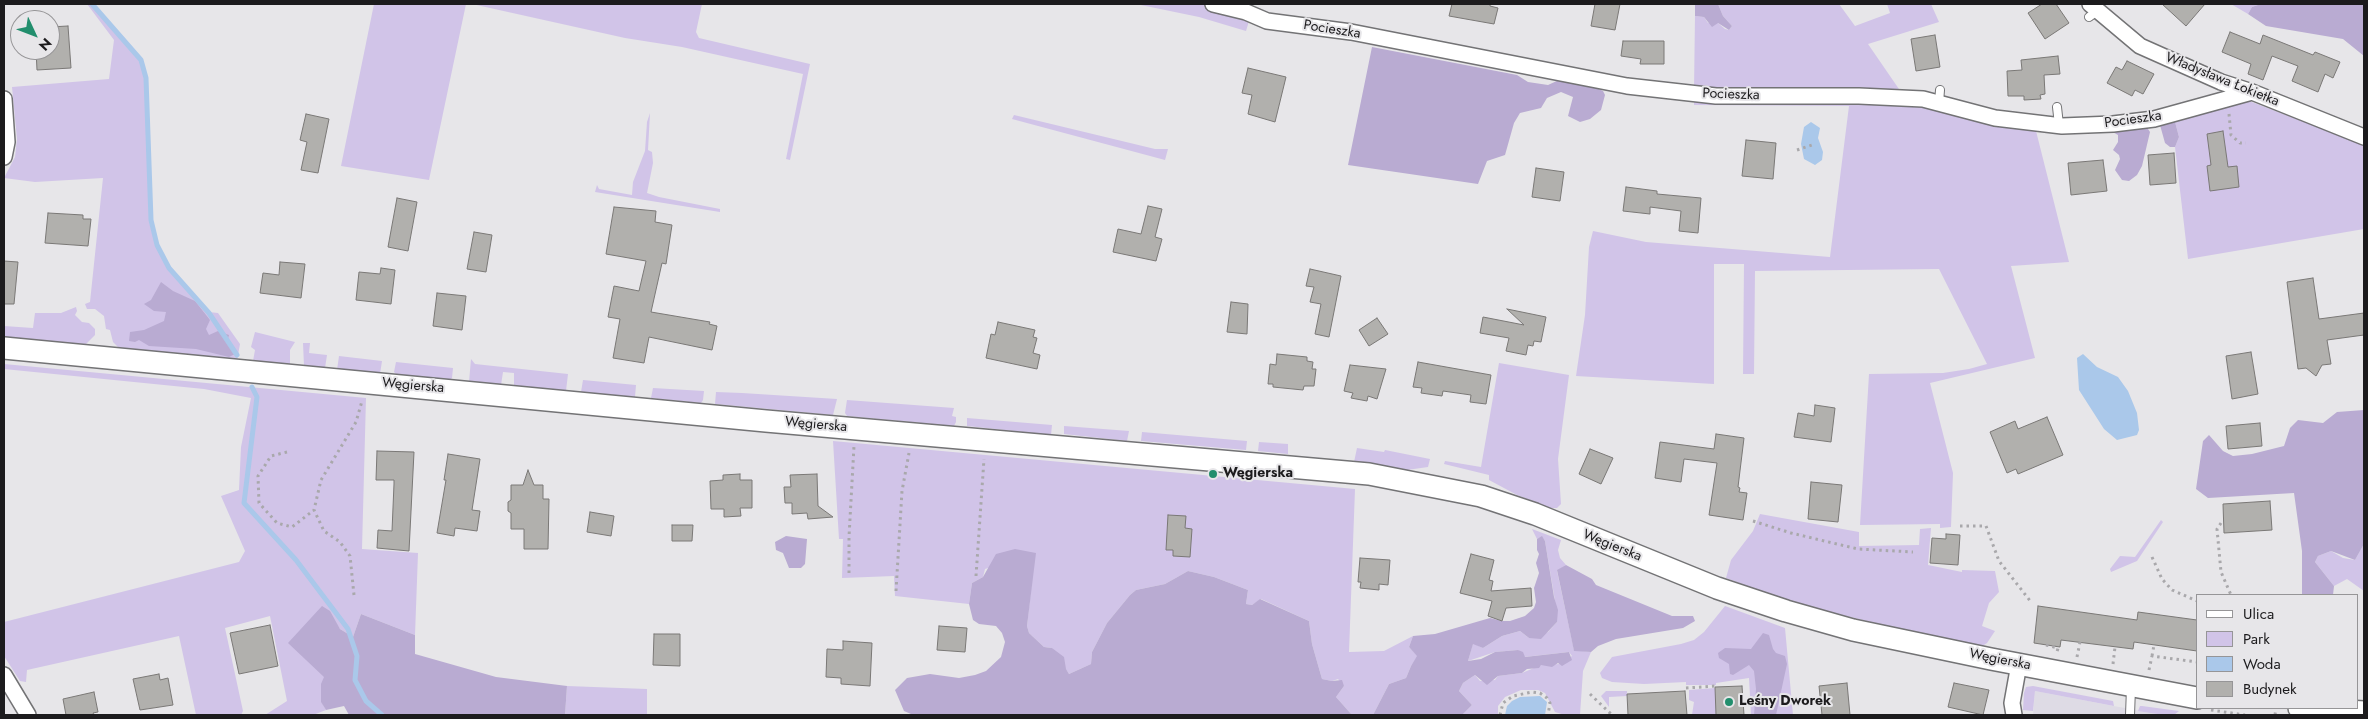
<!DOCTYPE html>
<meta charset="utf-8">
<style>
body{margin:0}
#map{position:relative;width:2368px;height:719px;overflow:hidden;background:#e7e6e9;font-family:Jost,sans-serif}
canvas{display:block}
.frame{position:absolute;inset:0;border:5px solid #1c1b1d;pointer-events:none}
.legend{position:absolute;left:2196px;top:594px;width:162px;height:115px;box-sizing:border-box;background:#e7e6e9;border:1px solid #969597;margin:0;padding:6px 9px;list-style:none;font-size:15px;color:#1c1b1d}
.legend li{display:flex;align-items:center;gap:10px;height:25px}
.legend b{width:25px;border:1px solid #969597}
.north{position:absolute;left:10px;top:10px;width:50px;height:50px;box-sizing:border-box;background:#e7e6e9;border:1px solid #969597;border-radius:50%;rotate:133deg;font-size:14px;font-weight:700;line-height:20px;text-align:center;color:#1c1b1d}
.north::after{content:'';display:block;margin:auto;width:18px;height:22px;background:#228e6d;clip-path:polygon(50% 0,100% 100%,50% 72%,0 100%)}
</style>
<div id="map">
<canvas width="2368" height="719"></canvas>
<div class="frame"></div>
<ul class="legend">
<li><b style="height:6px;background:#fff"></b>Ulica</li>
<li><b style="height:14px;background:#d1c4e8"></b>Park</li>
<li><b style="height:14px;background:#aac8ea"></b>Woda</li>
<li><b style="height:14px;background:#b1b0ad"></b>Budynek</li>
</ul>
<div class="north">N</div>
</div>
<script>
const c = document.querySelector('canvas').getContext('2d');
c.lineJoin = 'round';
function fillPath(path, color) { c.fillStyle = color; c.fill(path, 'evenodd'); }
const shape = rows => new Path2D(rows.map(r => 'M' + r).join(''));
function trace(path, color, width, dash) { c.strokeStyle = color; c.lineWidth = width; c.lineCap = dash ? 'butt' : 'round'; c.setLineDash(dash || []); c.stroke(path); }
function write(font, color, halo, rows, align = 'center') {
  c.font = font + ' Jost,sans-serif'; c.lineWidth = 4; c.setLineDash([]); c.textBaseline = 'middle'; c.strokeStyle = halo; c.fillStyle = color; for (const [text, x, y, turn = 0] of rows) {
    c.save(); c.translate(x, y); c.rotate((+turn || 0) * Math.PI / 180); c.textAlign = isNaN(turn) ? turn : align; if (halo) c.strokeText(text, 0, 0); c.fillText(text, 0, 0); c.restore();
  }
}
const built = shape([
 [2035,691,2119,707,2168,715,2033,715]
]);
const green = shape([
 [87,4,93,4,142,59,147,78,152,220,158,245,170,267,209,312,218,313,240,344,237,361,123,350,118,347,113,342,110,330,106,329,104,316,95,309,87,309,85,304,90,302,103,178,35,182,4,178,15,157,17,139,12,87,109,79,114,40],
 [374,4,466,4,429,180,341,166],
 [472,4,702,4,696,32,699,38,810,64,790,160,786,159,803,74,682,47,625,38],
 [1136,4,1200,4,1244,17,1249,21,1246,31,1199,17],
 [1718,4,1839,4,1855,26,1890,13,1887,4,1931,4,1939,22,1868,44,1901,92,1694,90,1695,16,1704,17,1708,23,1718,23,1725,29,1729,30,1732,26,1723,16],
 [2231,4,2261,4,2252,7,2248,14],
 [2244,99,2364,145,2364,229,2188,259,2175,147,2179,137,2174,118],
 [1694,101,1908,101,2035,127,2069,262,2011,266,2035,358,1930,383,1953,473,1951,527,1940,528,1940,524,1860,525,1869,374,1943,373,1969,369,1987,364,1939,269,1755,271,1754,374,1743,374,1744,264,1714,264,1714,384,1576,376,1585,315,1589,247,1593,231,1646,242,1830,257,1849,106,1694,105],
 [650,113,648,150,652,152,653,163,647,193,659,197,720,209,720,212,595,192,597,185,599,189,632,195,633,182,645,151,647,122],
 [1014,115,1155,149,1168,149,1165,160,1012,119],
 [76,307,77,311,75,315,82,322,89,323,95,329,95,335,86,344,4,339,4,326,33,328,35,313,61,313],
 [255,332,295,342,290,350,290,365,253,361,255,350,251,347],
 [303,343,310,343,309,353,327,355,325,368,304,366],
 [339,356,382,361,380,374,337,370],
 [471,359,475,364,568,374,566,391,514,386,514,373,503,372,501,385,469,382],
 [396,362,453,368,452,378,450,380,397,375,394,372],
 [1499,363,1569,375,1558,459,1561,504,1557,508,1550,508,1517,495,1489,480,1489,475,1444,464,1445,461,1481,467],
 [4,364,366,398,362,549,418,553,415,635,361,614,353,637,340,629,335,622,321,701,326,710,313,715,265,715,287,701,270,616,225,628,243,711,241,715,196,715,179,636,27,670,26,682,20,681,4,656,4,622,239,562,245,551,221,496,239,490,241,447,251,398,204,389,4,369],
 [583,380,636,385,635,397,581,392],
 [653,388,704,391,703,400,701,403,651,398],
 [716,392,742,393,837,399,833,415,715,404],
 [847,400,954,408,952,416,956,417,956,422,954,426,847,416,845,413],
 [967,418,1052,425,1051,435,967,426],
 [1064,426,1129,431,1127,441,1064,434],
 [1142,432,1247,441,1246,450,1141,441],
 [833,441,1355,489,1349,652,1384,651,1413,636,1409,647,1418,656,1411,666,1406,678,1389,684,1373,715,1352,715,1336,697,1344,686,1338,679,1332,681,1322,679,1312,644,1309,621,1261,599,1252,605,1246,604,1248,590,1214,577,1188,571,1165,584,1136,590,1130,595,1107,623,1092,652,1091,664,1069,674,1052,648,1044,647,1029,633,1027,626,1035,553,985,569,983,577,972,583,969,604,895,596,894,576,842,578,843,539,839,539],
 [1259,442,1288,444,1288,454,1258,451],
 [1357,448,1384,452,1385,450,1430,459,1428,467,1407,470,1354,462],
 [1760,514,1859,532,1859,546,1919,545,1920,529,1931,528,1928,565,1962,572,1962,570,1995,571,1999,592,1989,603,1982,626,1995,631,1987,643,1979,648,1792,603,1726,578,1731,560,1753,531],
 [2161,520,2163,522,2137,561,2111,572,2110,569,2120,556,2135,557],
 [1532,529,1561,540,1558,550,1560,558,1566,565,1557,571,1574,650,1591,652,1583,671,1580,715,1565,715,1555,712,1545,693,1538,690,1521,690,1505,697,1498,706,1498,715,1462,715,1472,705,1459,691,1463,683,1475,675,1480,681,1495,680,1498,676,1522,673,1541,665,1560,664,1572,656,1569,652,1524,657,1518,650,1495,652,1468,661,1473,643,1483,648,1502,636,1520,631,1529,638,1548,632,1557,622,1555,601,1545,541,1542,537,1537,539],
 [2364,544,2364,591,2347,579,2334,586,2315,562,2318,556,2331,551,2343,558,2355,560],
 [1725,606,1785,628,1793,715,1751,715,1749,678,1716,683,1716,685,1686,685,1686,682,1644,684,1612,682,1602,678,1600,673,1612,657,1681,644,1694,640,1704,632],
 [567,686,647,689,647,715,565,715],
 [2033,686,2113,701,2114,706,2035,691,2033,711,2023,710,2024,693,2026,687],
 [1715,688,1716,715,1692,715,1694,702,1689,700,1689,690],
 [1606,691,1627,691,1627,696,1609,697,1609,707,1601,696],
 [2140,706,2142,706,2179,711,2174,715,2164,715,2138,711]
]);
const forest = shape([
 [1695,4,1718,4,1723,16,1732,26,1729,30,1718,23,1712,27,1704,17,1695,16],
 [2261,4,2364,4,2364,56,2343,39,2266,26,2248,14,2252,7],
 [1372,47,1517,75,1528,82,1548,85,1559,80,1572,81,1590,85,1603,91,1605,95,1601,110,1590,119,1580,122,1568,116,1573,97,1561,92,1547,98,1541,108,1520,113,1514,123,1505,155,1487,161,1478,184,1348,165],
 [2174,118,2179,137,2175,147,2170,147,2165,143,2160,125],
 [2146,126,2150,132,2142,166,2137,175,2129,181,2122,180,2115,170,2120,159,2119,155,2113,150,2118,142,2118,135,2111,131],
 [161,282,173,291,195,301,210,320,206,329,209,335,218,331,229,335,227,342,235,354,229,357,196,349,149,346,139,340,135,342,129,341,130,332,144,330,164,321,166,312,154,311,144,304,151,300],
 [2364,410,2364,544,2355,560,2331,551,2318,556,2315,562,2334,586,2333,595,2302,595,2302,551,2294,493,2208,498,2196,489,2203,441,2209,435,2223,451,2233,456,2252,454,2284,446,2290,428,2298,420,2323,423,2337,412],
 [786,536,807,539,805,564,801,568,789,568,783,553,776,550,775,542],
 [1542,536,1545,541,1554,597,1558,610,1557,622,1541,639,1529,638,1520,631,1502,636,1483,648,1473,644,1468,661,1481,659,1495,652,1518,650,1523,652,1525,657,1569,652,1572,660,1562,666,1558,663,1552,667,1541,665,1539,668,1527,669,1522,673,1498,676,1487,685,1475,675,1463,683,1459,691,1472,705,1462,715,1373,715,1389,684,1406,678,1411,666,1417,656,1409,647,1413,636,1435,634,1490,618,1502,621,1510,621,1525,616,1534,608,1536,602,1534,588,1539,573,1536,563,1539,554,1537,550,1537,539],
 [1015,549,1036,553,1027,626,1029,633,1044,647,1052,648,1064,657,1066,669,1069,674,1091,664,1092,652,1107,623,1130,595,1136,590,1165,584,1188,571,1214,577,1248,590,1246,604,1252,605,1260,599,1309,621,1312,644,1322,679,1332,681,1342,680,1344,686,1336,697,1352,715,922,715,911,714,904,711,895,690,907,678,930,674,959,678,975,675,986,671,1001,657,1005,642,1002,633,996,626,979,624,973,620,969,604,972,583,983,577,996,554],
 [1566,565,1592,579,1596,585,1672,616,1693,616,1695,621,1683,628,1616,639,1598,646,1591,652,1574,651,1557,570],
 [322,606,330,611,340,629,353,637,361,614,415,635,415,654,496,677,567,686,565,715,349,715,344,706,326,710,321,702,321,684,324,677,288,643],
 [1763,633,1769,635,1773,649,1776,653,1785,656,1787,664,1776,715,1754,715,1756,689,1754,671,1749,665,1733,675,1730,674,1729,664,1719,658,1718,653,1725,648,1751,649]
]);
const water = shape([
 [1811,122,1820,128,1818,138,1823,152,1822,160,1815,165,1804,159,1801,144,1804,127],
 [2083,354,2097,367,2118,377,2128,391,2137,413,2139,430,2137,435,2117,440,2104,429,2079,390,2077,358],
 [1540,696,1547,702,1545,715,1505,715,1507,706,1512,701,1520,697]
]);
const stream = shape([
 [92,4,141,60,146,78,151,220,157,245,169,268,209,313,237,355],
 [252,387,257,397,244,503,296,560,348,629,357,656,355,680,366,701,382,715]
]);
const building = shape([
 [1452,4,1490,4,1490,6,1498,8,1494,24,1449,16,1452,4],
 [1595,4,1620,4,1615,30,1591,26,1595,4],
 [2042,4,2056,4,2069,23,2045,39,2028,13,2042,4],
 [2162,4,2205,4,2186,26,2162,4],
 [68,26,71,68,37,70,36,50,50,50,50,27,68,26],
 [2230,32,2260,44,2263,35,2313,55,2315,52,2340,62,2333,78,2325,74,2318,92,2292,81,2298,66,2272,56,2263,80,2248,74,2251,64,2222,52,2230,32],
 [1935,35,1940,67,1916,71,1911,39,1935,35],
 [1623,41,1664,41,1664,64,1640,64,1641,59,1621,56,1623,41],
 [2058,56,2060,74,2044,75,2045,94,2040,95,2041,99,2024,100,2024,96,2008,96,2007,71,2022,70,2021,60,2058,56],
 [2127,61,2154,74,2143,94,2135,90,2132,96,2107,83,2116,67,2122,70,2127,61],
 [1248,68,1286,77,1275,122,1248,114,1252,95,1242,93,1248,68],
 [306,114,329,119,318,173,301,170,307,142,300,140,306,114],
 [2223,131,2228,167,2237,166,2239,187,2210,191,2207,166,2211,165,2207,134,2223,131],
 [1746,140,1776,143,1773,179,1742,176,1746,140],
 [2174,153,2176,183,2150,185,2148,155,2174,153],
 [2103,160,2107,191,2071,195,2068,163,2103,160],
 [1536,168,1564,172,1560,201,1532,197,1536,168],
 [1626,187,1657,191,1657,194,1701,198,1698,233,1679,231,1681,211,1650,207,1650,214,1623,211,1626,187],
 [397,198,417,202,408,251,388,247,397,198],
 [1148,206,1162,209,1155,237,1162,239,1156,261,1113,252,1118,229,1141,234,1148,206],
 [614,207,656,211,655,222,672,225,666,264,662,263,651,312,710,322,709,324,717,326,712,350,649,337,644,363,613,358,620,319,608,317,614,286,639,291,646,261,606,254,614,207],
 [48,213,83,215,83,219,91,219,88,246,45,243,48,213],
 [474,232,492,235,486,272,467,269,474,232],
 [4,261,18,262,14,304,4,304,4,261],
 [280,262,305,264,301,298,260,293,263,273,279,275,280,262],
 [381,268,395,270,391,304,356,300,359,272,380,274,381,268],
 [1310,269,1341,276,1329,337,1315,334,1321,304,1310,302,1314,287,1306,286,1310,269],
 [2313,278,2319,319,2364,313,2364,335,2327,340,2331,364,2322,365,2316,376,2306,368,2298,369,2287,282,2313,278],
 [437,293,466,296,462,330,433,326,437,293],
 [1231,302,1248,304,1247,334,1227,332,1231,302],
 [1507,309,1546,317,1541,342,1534,341,1533,346,1528,345,1526,355,1506,351,1509,338,1480,333,1483,317,1524,325,1507,309],
 [1377,318,1388,334,1369,346,1359,330,1377,318],
 [998,322,1035,330,1033,337,1037,338,1033,353,1040,355,1037,369,986,358,991,334,995,335,998,322],
 [2251,352,2258,394,2232,399,2226,356,2251,352],
 [1277,354,1307,357,1307,361,1313,362,1312,369,1316,369,1314,386,1304,386,1303,390,1273,387,1273,384,1268,384,1270,364,1276,365,1277,354],
 [1418,362,1491,375,1486,404,1470,402,1471,395,1443,391,1442,396,1421,393,1422,388,1413,387,1418,362],
 [1350,365,1386,369,1377,399,1368,396,1367,401,1351,398,1353,393,1344,391,1350,365],
 [1815,405,1835,408,1831,442,1794,437,1798,413,1814,416,1815,405],
 [2047,417,2063,455,2018,474,2016,469,2007,473,1990,432,2015,421,2018,429,2047,417],
 [2260,423,2262,446,2228,449,2226,426,2260,423],
 [1716,434,1744,438,1738,487,1740,488,1739,492,1747,493,1743,520,1709,515,1717,463,1684,459,1681,482,1655,478,1660,442,1714,449,1716,434],
 [1590,449,1613,458,1601,484,1579,474,1590,449],
 [377,451,414,452,409,551,377,548,378,530,392,531,394,484,394,480,376,480,377,451],
 [448,454,480,459,472,510,480,511,477,531,455,528,454,536,437,533,446,480,444,480,448,454],
 [528,470,534,485,543,485,543,499,549,499,548,549,524,549,524,529,511,529,511,513,508,511,508,502,511,500,511,485,523,485,528,470],
 [740,474,740,480,752,480,752,508,740,508,741,516,724,517,724,509,711,509,710,481,723,480,723,475,740,474],
 [817,474,818,506,833,517,808,519,807,513,792,514,792,503,785,503,784,487,791,487,790,475,817,474],
 [1811,482,1842,485,1838,522,1808,519,1811,482],
 [2270,501,2272,530,2224,533,2223,504,2270,501],
 [590,512,614,516,611,536,587,532,590,512],
 [1168,515,1186,516,1185,528,1192,529,1190,557,1173,556,1173,550,1166,550,1168,515],
 [672,525,693,525,692,541,672,541,672,525],
 [1946,534,1960,535,1958,565,1930,563,1932,538,1946,539,1946,534],
 [1471,554,1494,560,1489,580,1493,581,1491,591,1531,588,1532,606,1506,608,1502,621,1488,616,1492,601,1460,593,1471,554],
 [1360,558,1390,560,1388,585,1379,584,1379,590,1360,588,1361,582,1358,582,1360,558],
 [2038,606,2137,620,2138,612,2197,620,2197,651,2134,642,2133,649,2061,640,2060,647,2034,643,2038,606],
 [270,625,278,666,239,674,230,633,270,625],
 [939,626,967,628,965,652,937,650,939,626],
 [654,634,680,634,680,666,653,665,654,634],
 [843,641,872,643,870,686,841,684,841,678,826,677,827,649,843,650,843,641],
 [159,674,160,680,168,678,173,705,140,710,133,679,159,674],
 [1847,683,1850,715,1822,715,1819,686,1847,683],
 [1954,683,1989,690,1983,715,1948,707,1954,683],
 [1742,686,1744,715,1716,715,1715,687,1742,686],
 [1685,691,1687,715,1628,715,1627,694,1685,691],
 [94,692,98,712,93,713,94,715,66,715,63,699,94,692]
]);
const path = shape([
 [2229,114,2231,135,2240,143,2246,143],
 [1797,150,1812,145],
 [287,452,271,456,258,476,259,503,277,523,292,527,314,510],
 [1753,521,1791,533,1858,549,1913,552],
 [2221,523,2217,529,2221,572,2231,595],
 [1960,526,1986,526,1999,561,2031,602],
 [2152,557,2162,579,2172,590,2197,601],
 [849,573,849,537,854,446],
 [976,576,984,459],
 [896,591,902,491,909,453],
 [354,595,350,556,340,542,324,531,314,510,321,480,356,422,362,401],
 [2046,645,2058,648,2057,652],
 [2152,656,2154,645],
 [2077,657,2080,642],
 [2113,664,2115,647],
 [2149,670,2152,656,2197,662],
 [1686,688,1716,686],
 [1590,694,1612,715],
 [2211,710,2245,715],
 [1500,715,1503,703,1513,696,1532,692,1540,693,1547,698,1550,703,1548,715],
 [2275,715,2276,708]
]);
const lane = shape([
 [2089,17,2097,11],
 [1939,103,1940,90],
 [2057,107,2059,125],
 [2130,715,2131,688]
]);
const street = shape([
 [1213,4,1246,12,1267,21,1351,32,1627,86,1716,96,1859,96,1923,99,1995,118,2062,126,2113,124,2154,119,2252,92],
 [2090,4,2140,46,2221,82,2252,92,2364,137],
 [4,99,7,142,4,157],
 [4,675,28,715],
 [2014,715,2012,703,2019,664]
]);
const secondary = shape([
 [4,348,766,421,1369,474,1481,496,1535,514,1717,588,1786,611,1853,630,1991,659,2197,698],
 [2299,708,2364,712]
]);
const markers = [
 [1213,474,5,"#228e6d"],
 [1729,702,5,"#228e6d"]
];
const streetNames = [
 ["Pocieszka",1332,30,9],
 ["Władysława Łokietka",2222,80,22],
 ["Pocieszka",1731,95,2],
 ["Pocieszka",2133,120,-8],
 ["Węgierska",413,386,5],
 ["Węgierska",816,425,5],
 ["Węgierska",1612,546,22],
 ["Węgierska",2000,660,11]
];
const poiNames = [
 ["Węgierska",1223,474],
 ["Leśny Dworek",1739,702]
];
fillPath(built, '#dedbe5');
fillPath(green, '#d1c4e8');
fillPath(forest, '#b9abd2');
fillPath(water, '#aac8ea');
trace(stream, '#aac8ea', 5);
fillPath(building, '#b1b0ad');
trace(building, '#7a7876', 1);
trace(lane, '#737375', 10);
trace(street, '#737375', 18);
trace(secondary, '#737375', 24);
trace(path, '#a9a8ab', 3, [2.5, 4]);
trace(lane, '#fff', 8);
trace(street, '#fff', 15);
trace(secondary, '#fff', 21);
for (const [x, y, r, color] of markers) { const dot = new Path2D(); dot.arc(x, y, r, 0, 2 * Math.PI); c.fillStyle = color; c.fill(dot); trace(dot, '#e7e6e9', 2); }
write('14px', '#1c1b1d', '#e7e6e9', streetNames);
write('bold 14px', '#1c1b1d', '#e7e6e9', poiNames, 'left');
</script>
